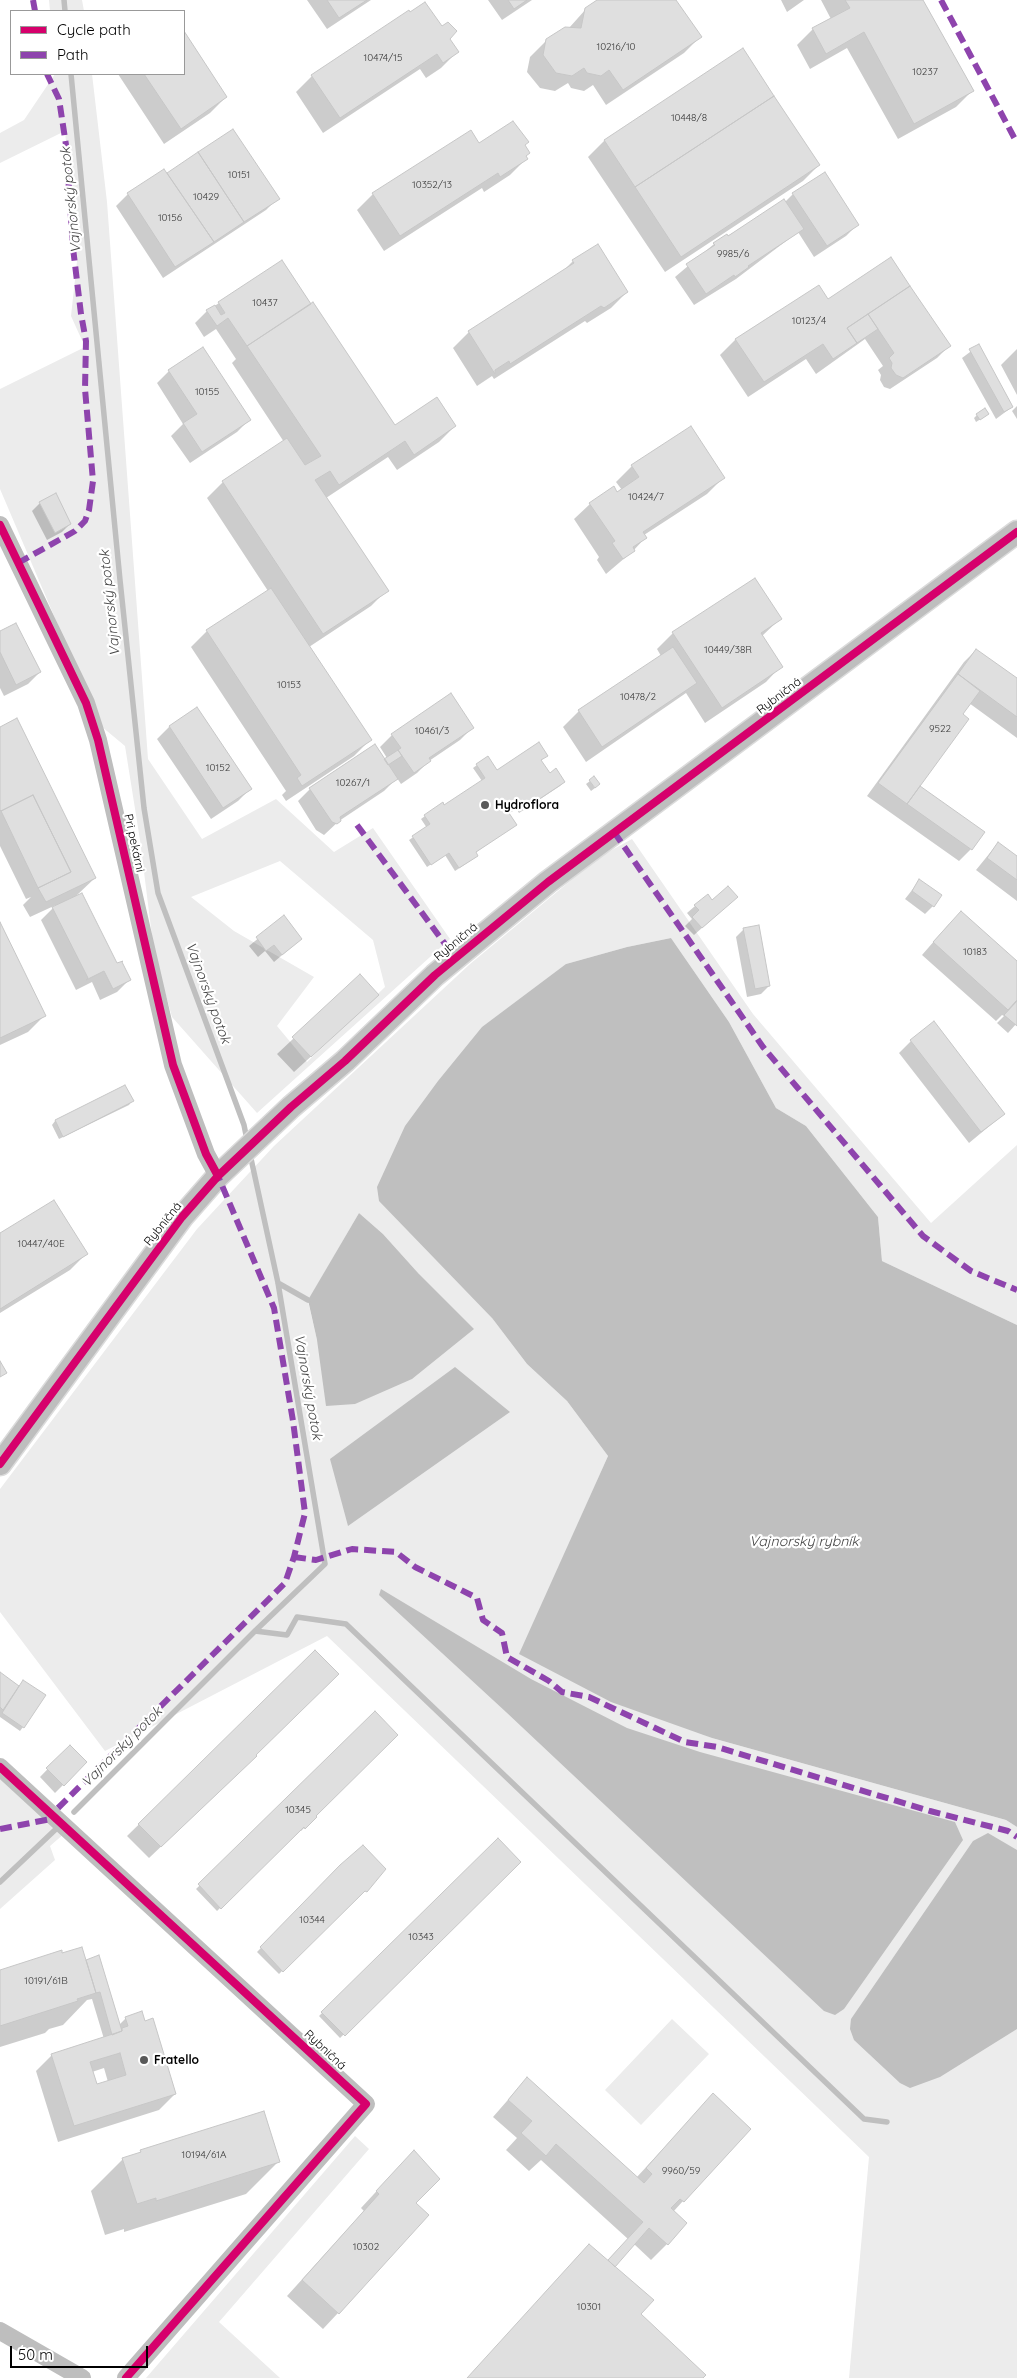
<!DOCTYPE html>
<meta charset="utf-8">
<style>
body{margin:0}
#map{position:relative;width:1017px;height:2378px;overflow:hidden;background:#fff;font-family:Quicksand,sans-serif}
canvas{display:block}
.legend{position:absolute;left:10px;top:10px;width:175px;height:65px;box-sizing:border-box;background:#fff;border:1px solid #999;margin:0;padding:6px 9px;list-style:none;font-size:15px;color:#000}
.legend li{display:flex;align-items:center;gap:10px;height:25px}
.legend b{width:25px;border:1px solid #999}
.scale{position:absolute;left:10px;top:2346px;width:138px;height:22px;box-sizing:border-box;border:2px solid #000;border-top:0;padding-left:6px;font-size:15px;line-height:18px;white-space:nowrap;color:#000;-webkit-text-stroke:4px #fff;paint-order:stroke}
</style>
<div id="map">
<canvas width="1017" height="2378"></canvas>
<ul class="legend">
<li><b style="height:6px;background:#d6006c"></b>Cycle path</li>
<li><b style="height:6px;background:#8e44ad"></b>Path</li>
</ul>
<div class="scale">50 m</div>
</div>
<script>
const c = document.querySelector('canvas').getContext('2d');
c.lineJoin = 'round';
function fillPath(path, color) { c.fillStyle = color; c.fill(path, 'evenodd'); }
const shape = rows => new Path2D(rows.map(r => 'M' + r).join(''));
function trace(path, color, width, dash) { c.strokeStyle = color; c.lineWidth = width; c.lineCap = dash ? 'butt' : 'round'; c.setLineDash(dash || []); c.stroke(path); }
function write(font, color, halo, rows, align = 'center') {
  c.font = font + ' Quicksand,sans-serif'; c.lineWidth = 4.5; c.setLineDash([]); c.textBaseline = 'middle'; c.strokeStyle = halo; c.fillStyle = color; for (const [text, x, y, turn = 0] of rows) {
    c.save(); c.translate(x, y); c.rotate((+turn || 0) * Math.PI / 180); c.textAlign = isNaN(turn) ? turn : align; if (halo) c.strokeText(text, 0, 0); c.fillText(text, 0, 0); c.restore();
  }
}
const green = shape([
 [49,0,82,0,84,11,50,11],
 [55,74,92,74,107,202,148,759,202,839,276,799,334,852,373,828,450,939,257,1113,172,1017,154,952,140,840,125,746,101,726,0,489,0,389,85,347,71,316,77,261,65,131,0,163,0,133,24,120],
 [280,861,373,940,385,987,307,1062,277,1026,314,977,234,931,191,897],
 [632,839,753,1014,931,1223,1017,1145,1017,1325,882,1261,878,1217,806,1126,776,1108,729,1022,671,938,627,947,566,964,492,1318,527,1364,567,1401,608,1456,520,1654,712,1738,1006,1820,1017,1827,1017,2378,849,2378,869,2157,327,1636,105,1751,0,1612,0,1489,197,1229,274,1146,470,964,599,857],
 [359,1213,383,1234,419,1274,317,1340,308,1301],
 [0,1772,65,1833,50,1846,55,1860,0,1909],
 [672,2019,709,2054,641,2125,605,2090],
 [355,2136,369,2149,219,2322,280,2378,146,2378]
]);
const water = shape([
 [671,938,729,1022,776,1108,806,1126,878,1217,882,1261,1017,1325,1017,1827,1006,1820,712,1738,611,1702,519,1654,608,1456,567,1401,527,1364,492,1318,379,1201,377,1187,405,1126,438,1081,482,1027,566,964,627,947],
 [359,1213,383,1234,419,1274,474,1329,412,1379,355,1404,326,1406,317,1340,308,1300],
 [455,1367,510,1412,348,1526,330,1459],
 [381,1589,531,1679,627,1728,700,1752,955,1822,963,1840,844,2009,835,2015,824,2011,506,1712,379,1595],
 [988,1833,1017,1850,1017,2029,940,2077,910,2088,900,2083,854,2040,850,2029,851,2019,973,1841]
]);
const shadow = shape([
 [307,0,371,0,327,29],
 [488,0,532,0,502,20],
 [599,0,675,0,700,37,684,53,606,105,593,85,584,91,571,88,568,83,555,91,540,88,527,72,530,57,547,40,569,28,586,9],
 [781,0,804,0,787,12],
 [821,0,922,0,972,91,956,107,898,139,847,48,810,69,797,45,813,29,831,19],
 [184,34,226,97,210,113,164,144,118,74,184,74],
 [449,39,457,52,441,68,426,78,420,69,323,133,296,92,312,76],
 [742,50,819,165,803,181,665,272,588,157,604,141],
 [233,131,278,198,266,210,163,278,116,206,128,194,167,175],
 [479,145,524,146,526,159,510,175,484,192,482,188,384,251,357,210,373,194],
 [793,194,858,224,846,236,814,257,798,232,736,279,694,305,675,277,714,244,785,202],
 [890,259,949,346,937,358,890,389,884,387,880,380,881,375,878,370,883,366,865,339,816,374,806,359,748,397,720,355,736,339,778,311,779,313,827,301],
 [282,261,394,427,455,426,439,442,397,470,388,457,326,498,387,590,371,606,309,647,370,740,354,756,286,801,282,795,286,791,191,647,207,631,268,591,207,498,223,482,284,442,232,363,236,359,216,329,204,337,195,323,207,311],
 [573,261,627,292,611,308,587,323,585,321,494,379,492,376,477,386,453,348,469,332,562,272],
 [978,346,1012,407,996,419,962,358],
 [1017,349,1017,395,1001,365],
 [169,371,249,420,237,432,190,463,171,436,183,424,157,383],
 [1017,406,1017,419,1012,411],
 [977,415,984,417,976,422,974,418],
 [632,466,723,478,707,494,644,535,646,537,633,551,606,574,597,560,599,557,574,519,590,504,622,490,616,482],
 [40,503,70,524,62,532,47,540,32,511],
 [754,579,780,619,762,636,781,666,766,682,705,723,686,693,586,762,563,727,579,711,661,656,657,649,673,633],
 [0,632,40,672,28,684,4,696,0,688],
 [976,650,1017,679,1017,738,969,703,918,786,971,849,959,861,867,796,964,662],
 [197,709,250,789,238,801,211,819,157,739,169,727],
 [0,728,95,878,76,896,117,965,129,980,117,992,100,1000,92,982,76,990,41,920,56,905,30,917,23,905,31,897,26,899,0,846],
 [472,728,460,740,429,761,417,773,401,784,397,778,384,791,339,821,324,835,316,830,298,801,310,789,387,758,380,747,392,735],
 [543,759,540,761,549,775,564,782,560,786,519,813,516,808,508,814,515,825,475,853,473,859,455,871,445,855,427,867,409,840,427,828,421,819,425,816,444,806,482,781,473,768,477,765,496,772],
 [590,781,595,788,591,791,586,784],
 [998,843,1017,857,1017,901,976,870],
 [920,880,933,906,925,914,905,899],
 [712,902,728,905,694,935,685,926,692,919,687,913,695,906],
 [284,917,301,939,274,962,265,951,258,957,249,946],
 [949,924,1017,963,1017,1023,1008,1033,997,1023,1004,1016,1002,1015,996,1021,922,955],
 [0,925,44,1016,28,1032,0,1045],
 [744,929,769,986,761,994,747,997,736,937],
 [360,976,361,1011,294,1072,277,1054],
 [911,1041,1004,1114,969,1143,899,1053],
 [125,1086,132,1101,129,1105,59,1139,52,1125,55,1121],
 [0,1235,86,1254,70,1270,0,1313],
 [315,1652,255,1755,244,1768,149,1858,127,1836],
 [0,1674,19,1687,23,1727,20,1731,0,1717],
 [375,1713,315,1817,301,1831,299,1830,217,1911,196,1889],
 [70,1746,86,1762,55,1793,40,1777],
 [498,1839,519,1862,340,2038,319,2016],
 [341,1866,366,1891,361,1893,279,1974,257,1952],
 [62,1954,85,1962,87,1961,119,2025,126,2018,175,2094,159,2110,58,2142,36,2071,52,2055,104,2039,92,1999,87,2000,63,2025,49,2029,45,2033,0,2047,0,1971],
 [104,2068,108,2082,96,2086,92,2072],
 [527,2078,636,2178,713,2095,683,2201,673,2212,667,2244,651,2260,634,2244,614,2266,639,2314,701,2378,467,2378,607,2261,628,2239,541,2160,529,2171,506,2150,517,2138,493,2117],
 [141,2151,278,2162,246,2194,124,2232,124,2229,105,2235,91,2191,123,2159,137,2155],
 [398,2168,414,2203,338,2313,323,2329,287,2296,364,2211,361,2208]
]);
const stream = shape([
 [64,0,65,11],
 [71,74,120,580,144,808,158,893,244,1125,247,1140],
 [278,1283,308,1300],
 [255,1631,287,1635,297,1617,346,1624,864,2119,887,2122],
 [74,1812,255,1631,325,1564,278,1283,250,1154],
 [0,1882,56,1829]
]);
const building = shape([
 [327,0,367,0,339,18,327,0],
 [508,0,527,0,514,9,508,0],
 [597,0,676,0,702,37,623,90,609,70,601,76,587,73,584,68,572,76,556,73,543,55,546,39,565,27,581,28,585,8,597,0],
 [845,0,923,0,974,91,914,124,864,32,826,54,812,28,850,8,845,0],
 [425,2,442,26,448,22,457,31,450,39,459,52,443,63,437,54,340,118,311,75,409,10,410,12,425,2],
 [184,31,227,97,181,129,144,74,184,74,184,31],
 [743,48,774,96,635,187,604,140,743,48],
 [774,96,820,165,681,257,635,187,774,96],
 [513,121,529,142,525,145,530,153,526,156,528,159,500,177,498,173,400,236,372,193,471,130,479,143,513,121],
 [233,129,280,199,244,222,198,152,233,129],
 [198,152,244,222,214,242,167,173,198,152],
 [164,169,214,242,175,267,127,193,164,169],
 [825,172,859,225,827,246,792,193,825,172],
 [784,199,804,229,748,266,749,267,735,277,734,275,706,294,686,264,715,245,713,243,727,234,728,236,784,199],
 [598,244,628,292,604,308,601,306,510,364,509,361,495,370,495,374,468,331,574,263,572,260,598,244],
 [891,257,910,286,847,328,857,343,833,359,823,344,764,382,735,339,819,285,828,299,891,257],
 [282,260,311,304,247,346,228,318,217,326,206,310,215,305,221,315,225,313,218,302,282,260],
 [910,286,951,346,903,378,896,375,891,368,892,363,889,358,894,353,868,314,910,286],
 [313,302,395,425,437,397,456,426,414,455,405,441,339,485,330,471,315,480,389,591,323,634,222,481,287,438,305,465,321,456,247,346,313,302],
 [868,314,878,329,857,343,847,328,868,314],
 [979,344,1013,407,1004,412,969,349,979,344],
 [203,347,251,420,202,452,183,423,197,414,168,370,203,347],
 [985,408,989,414,980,420,976,414,985,408],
 [691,426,725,478,643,532,647,538,633,547,635,551,623,559,612,543,615,541,589,503,614,486,617,492,639,477,631,465,691,426],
 [56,493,71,524,55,533,39,502,56,493],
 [755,578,782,619,761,633,783,667,722,708,672,632,755,578],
 [271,588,372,740,302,786,297,778,301,775,206,630,271,588],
 [16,623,41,672,16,685,0,652,0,631,16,623],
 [673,647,697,683,602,747,578,710,673,647],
 [976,649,1017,678,1017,717,958,674,976,649],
 [958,674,980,691,963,714,969,719,907,804,878,783,958,674],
 [451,693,474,728,429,758,431,761,414,773,398,750,401,748,391,734,451,693],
 [197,707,252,789,223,808,169,726,197,707],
 [17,718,96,878,46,902,38,888,71,872,33,795,1,811,0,810,0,727,17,718],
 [539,742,548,756,541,760,550,773,556,768,565,782,523,810,520,806,509,813,517,825,476,852,478,856,459,868,449,853,431,865,412,836,430,824,424,815,443,802,444,805,485,778,476,764,488,756,497,770,539,742],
 [375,744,398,779,340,817,341,821,337,824,332,822,309,788,375,744],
 [398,750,402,756,388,765,384,759,398,750],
 [594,776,600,784,595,788,589,780,594,776],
 [920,786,985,832,972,850,907,804,920,786],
 [33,795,71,872,38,888,1,811,33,795],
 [998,842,1017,856,1017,880,987,858,998,842],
 [919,879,942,895,934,907,912,891,919,879],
 [728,886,738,897,702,928,692,917,699,910,694,905,708,894,712,900,728,886],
 [82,893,117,963,123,961,122,962,131,980,113,989,104,971,86,980,88,978,52,907,82,893],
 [961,911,1017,961,1017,1000,1008,1010,933,942,961,911],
 [284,915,302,939,282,955,274,945,266,951,256,937,284,915],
 [0,922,46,1016,0,1038,0,922],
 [759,925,770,986,755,989,743,928,759,925],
 [360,974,379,995,311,1057,292,1037,360,974],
 [1017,1001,1017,1026,1004,1015,1017,1001],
 [934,1021,1005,1114,981,1132,910,1040,934,1021],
 [125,1085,134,1101,63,1137,55,1120,125,1085],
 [54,1200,88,1254,0,1309,0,1233,54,1200],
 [0,1361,7,1373,0,1377,0,1361],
 [315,1650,339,1674,256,1755,257,1756,161,1847,138,1824,315,1650],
 [0,1672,19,1686,3,1710,0,1707,0,1672],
 [23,1680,46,1695,24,1728,2,1713,23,1680],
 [375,1711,398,1735,316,1816,317,1817,305,1829,304,1827,221,1909,198,1884,375,1711],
 [70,1745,87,1762,64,1786,46,1768,70,1745],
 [498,1838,521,1862,345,2036,321,2012,498,1838],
 [363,1845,386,1869,367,1892,365,1891,283,1972,260,1947,340,1865,363,1845],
 [82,1947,96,1993,77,1999,78,2001,0,2026,0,1970,62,1950,62,1953,82,1947],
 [99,1955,122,2031,112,2035,100,1992,96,1993,86,1960,99,1955],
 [142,2011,145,2021,153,2018,176,2094,74,2126,51,2054,122,2031,122,2028,128,2026,125,2017,142,2011],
 [120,2053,126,2075,97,2084,90,2062,120,2053],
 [527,2077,644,2183,652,2174,646,2168,713,2093,751,2129,684,2202,680,2199,671,2208,687,2223,668,2245,649,2228,615,2267,608,2260,643,2222,556,2144,546,2156,521,2133,532,2121,508,2100,527,2077],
 [264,2111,280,2162,156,2201,156,2198,137,2204,122,2158,141,2152,140,2150,264,2111],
 [414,2150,440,2179,416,2203,429,2215,339,2314,302,2280,379,2194,376,2191,414,2150],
 [589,2244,654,2300,641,2314,706,2375,703,2378,467,2378,589,2244]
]);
const minor = shape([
 [0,525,86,703,98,740,173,1065,206,1154,218,1176],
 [0,1767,366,2104,126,2378],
 [0,2331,82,2378]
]);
const major = shape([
 [0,1464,182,1217,218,1176,291,1107,345,1061,435,975,548,882,1017,532]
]);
const quiet = shape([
 [33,0,35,11],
 [941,0,1017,143],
 [18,563,75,531,85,521,89,510,93,481,85,389,86,341,81,314,73,248,66,145,59,99,47,74],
 [357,825,445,944],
 [614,832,763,1047,923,1236,971,1271,1017,1290],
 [294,1557,316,1560,352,1549,396,1552,415,1567,477,1598,483,1620,502,1633,507,1657,549,1681,562,1692,589,1697,685,1742,717,1747,930,1811,1008,1831,1017,1837],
 [58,1808,285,1583,294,1557,305,1513,293,1421,274,1308,218,1176],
 [0,1829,56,1818]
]);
const cycleway = shape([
 [0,525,86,703,98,740,173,1065,206,1154,218,1176],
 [0,1464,182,1217,218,1176,291,1107,345,1061,435,975,548,882,1017,532],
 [0,1767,366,2104,126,2378]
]);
const markers = [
 [485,805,5,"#595959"],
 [144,2060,5,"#595959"]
];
const numberNames = [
 ["10216/10",616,47],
 ["10474/15",383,58],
 ["10237",925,72],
 ["10448/8",689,118],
 ["10151",239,175],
 ["10352/13",432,185],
 ["10429",206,197],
 ["10156",170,218],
 ["9985/6",733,254],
 ["10437",265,303],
 ["10123/4",809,321],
 ["10155",207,392],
 ["10424/7",646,497],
 ["10449/38R",728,650],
 ["10153",289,685],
 ["10478/2",638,697],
 ["9522",940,729],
 ["10461/3",432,731],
 ["10152",218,768],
 ["10267/1",353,783],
 ["10183",975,952],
 ["10447/40E",41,1244],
 ["10345",298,1810],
 ["10344",312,1920],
 ["10343",421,1937],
 ["10191/61B",46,1981],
 ["10194/61A",204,2155],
 ["9960/59",681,2171],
 ["10302",366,2247],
 ["10301",589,2307]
];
const streetNames = [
 ["Rybničná",779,696,-37],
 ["Pri pekárni",134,843,78],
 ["Rybničná",456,942,-40],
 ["Rybničná",163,1224,-51],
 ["Rybničná",325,2050,43]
];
const poiNames = [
 ["Hydroflora",495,805],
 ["Fratello",154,2060]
];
const waterNames = [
 ["Vajnorský potok",71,200,-96],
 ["Vajnorský potok",110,603,-96],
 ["Vajnorský potok",208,993,70],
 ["Vajnorský potok",308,1387,80],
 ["Vajnorský rybník",804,1542],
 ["Vajnorský potok",122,1747,-45]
];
fillPath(green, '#ececec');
fillPath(water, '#bfbfbf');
fillPath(shadow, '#0003');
trace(stream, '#bfbfbf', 5.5);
fillPath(building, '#dfdfdf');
trace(building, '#c7c7c7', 1);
trace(major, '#dbdbdb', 25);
trace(minor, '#bebebe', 18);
trace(major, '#bebebe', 22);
trace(quiet, '#8e44ad', 6, [12, 6]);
trace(cycleway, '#d6006c', 8);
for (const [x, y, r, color] of markers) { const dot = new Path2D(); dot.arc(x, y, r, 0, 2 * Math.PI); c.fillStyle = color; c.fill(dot); trace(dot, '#fff', 2); }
write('10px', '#383838', null, numberNames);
write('12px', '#000', '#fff', streetNames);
write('bold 12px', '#000', '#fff', poiNames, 'left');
write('italic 14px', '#444', '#fff', waterNames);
</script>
